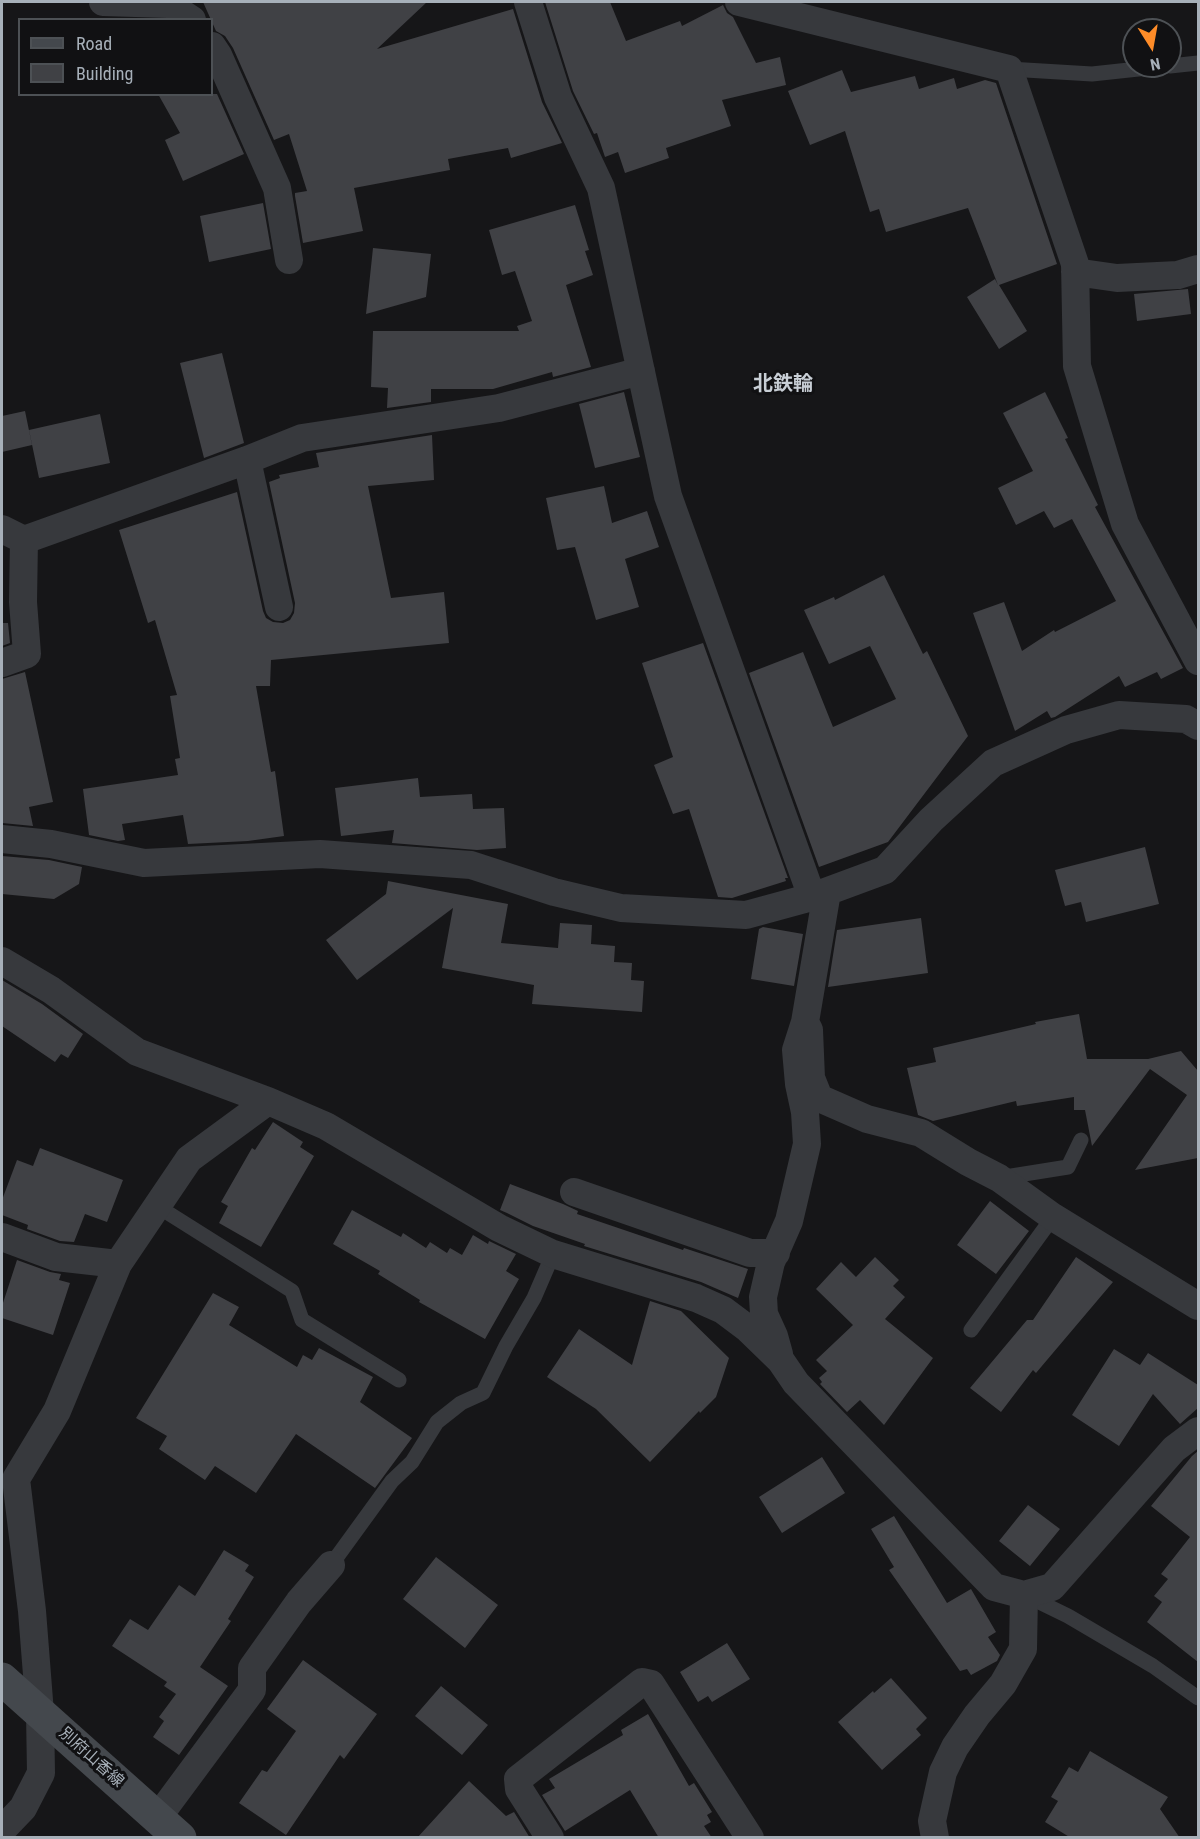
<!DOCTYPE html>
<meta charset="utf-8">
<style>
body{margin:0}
#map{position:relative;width:1200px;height:1839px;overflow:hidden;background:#161618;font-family:"Roboto Condensed",sans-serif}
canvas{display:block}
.frame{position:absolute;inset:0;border:3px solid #a7b0b9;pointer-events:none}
.legend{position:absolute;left:18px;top:18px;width:195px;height:78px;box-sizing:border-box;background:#111113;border:2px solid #4d5155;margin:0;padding:8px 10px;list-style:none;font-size:18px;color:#a7b0b9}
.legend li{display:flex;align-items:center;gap:12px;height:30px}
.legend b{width:30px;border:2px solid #4d5155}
.north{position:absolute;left:1122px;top:18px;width:60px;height:60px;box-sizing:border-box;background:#111113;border:2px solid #4d5155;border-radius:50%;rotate:169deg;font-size:16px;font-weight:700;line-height:24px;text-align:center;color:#a7b0b9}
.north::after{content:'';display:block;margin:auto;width:21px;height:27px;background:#fe8c28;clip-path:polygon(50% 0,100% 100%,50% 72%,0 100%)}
</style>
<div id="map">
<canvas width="1200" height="1839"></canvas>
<div class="frame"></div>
<ul class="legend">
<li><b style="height:8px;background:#44484d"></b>Road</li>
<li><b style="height:16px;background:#404145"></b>Building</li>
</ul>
<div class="north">N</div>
</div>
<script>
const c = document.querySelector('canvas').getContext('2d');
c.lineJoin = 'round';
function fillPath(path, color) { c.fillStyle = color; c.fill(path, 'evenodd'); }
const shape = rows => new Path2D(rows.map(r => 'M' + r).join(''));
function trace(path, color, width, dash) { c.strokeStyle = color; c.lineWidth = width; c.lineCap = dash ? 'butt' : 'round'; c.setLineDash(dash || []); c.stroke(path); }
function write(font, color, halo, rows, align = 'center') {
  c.font = font + ' "Roboto Condensed","Noto Sans JP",sans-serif'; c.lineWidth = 6; c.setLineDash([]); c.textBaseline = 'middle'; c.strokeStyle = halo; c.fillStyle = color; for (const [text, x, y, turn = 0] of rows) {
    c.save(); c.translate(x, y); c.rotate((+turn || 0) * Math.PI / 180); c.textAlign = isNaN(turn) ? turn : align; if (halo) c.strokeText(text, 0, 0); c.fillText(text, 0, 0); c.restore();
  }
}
const building = shape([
 [203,2,427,2,377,49,513,9,542,102,562,143,511,158,508,148,448,159,450,170,354,188,363,231,303,243,295,196,295,193,307,191,289,134,274,140,233,48,225,36,216,31],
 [545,2,610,2,626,41,680,21,682,26,723,5,727,13,733,17,756,63,780,57,786,85,722,100,731,126,666,148,669,158,625,173,618,152,605,157,597,133,594,134,573,91],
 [842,70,851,92,915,76,919,89,954,78,957,89,985,80,996,83,1057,264,999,285,1027,331,999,349,967,297,995,279,998,285,968,208,886,232,879,209,870,212,845,131,810,145,788,91],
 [158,94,217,94,244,154,183,181,165,140,180,133],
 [263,203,271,249,209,262,200,216],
 [575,205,589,250,585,251,593,275,566,285,591,367,553,377,552,372,493,389,431,389,431,402,387,408,388,388,371,387,373,331,519,331,517,326,532,321,515,271,502,275,489,230],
 [373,248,431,254,426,297,366,314],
 [1188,289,1191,314,1137,321,1134,294],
 [222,353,244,443,204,458,180,363],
 [624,392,640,457,595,468,579,404],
 [1045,392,1068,438,1065,439,1098,505,1095,507,1183,668,1161,679,1157,672,1125,687,1119,676,1055,717,1051,718,1047,711,1015,731,973,613,1004,602,1022,651,1054,630,1055,632,1116,601,1072,519,1054,528,1044,511,1016,525,998,488,1033,471,1003,413],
 [25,411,32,445,2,452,2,416],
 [100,414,110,463,39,478,29,430],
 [432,435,434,480,368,486,391,598,444,592,449,643,271,660,270,686,256,686,271,772,275,771,284,836,248,841,188,844,183,815,122,824,125,840,118,841,89,835,83,789,178,775,175,759,180,758,170,696,177,695,155,620,148,623,119,530,237,492,263,611,266,618,273,622,283,623,290,620,294,613,295,603,269,482,280,478,279,475,319,467,316,453],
 [604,486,612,523,647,511,659,547,625,559,639,607,596,620,575,547,557,550,546,498],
 [884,575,923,654,927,651,968,736,888,842,819,867,749,673,803,652,833,727,896,699,870,646,829,664,804,610,834,597,835,600],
 [2,623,8,623,10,643,2,646],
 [703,643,788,878,785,878,786,881,732,898,718,897,689,809,673,814,654,765,673,757,642,663],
 [25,672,53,802,29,807,33,826,2,823,2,679],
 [418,778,420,797,472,794,473,809,504,808,506,848,477,850,392,843,394,830,341,836,335,788],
 [1145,847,1159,904,1086,922,1081,902,1065,906,1055,870],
 [2,856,49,860,82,867,79,884,54,899,2,894],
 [388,881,508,904,501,943,558,948,560,923,592,925,591,944,615,946,614,962,632,963,631,980,644,981,642,1012,532,1004,534,985,442,968,453,908,357,980,326,940,386,894],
 [921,918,928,973,828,987,837,930],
 [763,927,803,934,794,986,751,979,759,929],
 [2,980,42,1004,83,1034,68,1058,61,1054,55,1062,2,1026],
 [1079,1014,1087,1059,1148,1059,1181,1051,1198,1071,1198,1158,1135,1170,1187,1095,1150,1069,1092,1146,1085,1110,1074,1110,1074,1097,1017,1106,1016,1101,933,1121,918,1115,907,1068,936,1062,933,1048,1036,1024,1035,1022],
 [273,1122,303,1142,300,1147,314,1156,261,1247,219,1223,228,1206,221,1202,252,1148,255,1150],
 [40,1148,123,1180,107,1222,85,1214,74,1242,60,1241,27,1229,28,1225,2,1215,2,1200,17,1160,33,1166],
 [510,1184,563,1204,578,1211,577,1214,683,1250,684,1248,748,1269,738,1298,701,1282,584,1246,585,1244,533,1226,507,1213,500,1210],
 [990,1201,1029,1231,996,1274,957,1245],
 [352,1210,401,1237,403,1233,426,1248,430,1242,447,1253,450,1248,462,1255,473,1235,488,1244,489,1241,516,1254,506,1271,519,1279,485,1339,419,1302,420,1300,378,1274,380,1271,333,1244],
 [875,1257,899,1280,893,1286,905,1297,885,1319,933,1358,884,1425,860,1400,847,1412,820,1384,822,1382,819,1378,827,1371,816,1360,853,1325,816,1289,841,1262,856,1277],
 [1076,1257,1113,1282,1036,1373,1033,1370,1001,1412,970,1388,1027,1320,1033,1320],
 [17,1260,50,1272,61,1274,59,1280,70,1283,53,1335,2,1318,2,1306],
 [213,1293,239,1307,229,1325,297,1367,303,1355,312,1360,319,1348,373,1377,360,1402,412,1438,375,1488,296,1434,256,1493,215,1466,205,1480,159,1449,167,1436,136,1418],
 [650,1301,681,1311,729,1358,716,1397,700,1413,699,1411,650,1462,596,1409,547,1377,579,1329,632,1365],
 [1114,1349,1140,1365,1148,1353,1198,1385,1198,1408,1180,1424,1153,1394,1119,1446,1072,1415],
 [1198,1451,1198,1662,1147,1622,1162,1602,1154,1596,1168,1579,1161,1574,1190,1537,1151,1506,1192,1456],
 [822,1457,845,1493,782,1533,759,1497],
 [1028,1505,1060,1529,1030,1566,999,1541],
 [894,1516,947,1603,971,1589,996,1632,988,1637,1000,1655,997,1661,971,1675,967,1669,960,1671,889,1570,894,1567,871,1529],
 [224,1550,249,1565,245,1571,254,1577,228,1619,231,1621,200,1667,228,1686,179,1755,153,1737,164,1721,159,1717,176,1694,164,1686,167,1682,112,1646,130,1619,148,1630,179,1585,195,1596],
 [436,1557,498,1605,465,1648,403,1599],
 [727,1643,750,1679,712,1702,708,1696,698,1702,680,1672],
 [303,1660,377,1714,344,1759,340,1755,286,1835,239,1803,262,1770,267,1772,296,1731,267,1709],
 [891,1678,927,1718,916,1729,921,1735,882,1770,838,1722,873,1691,874,1693],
 [441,1686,488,1725,462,1755,415,1716],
 [648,1714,689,1786,694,1783,712,1812,707,1815,711,1822,704,1826,712,1838,659,1838,630,1790,565,1831,542,1795,555,1788,549,1779,623,1735,621,1730],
 [1090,1751,1168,1797,1160,1809,1180,1838,1071,1838,1045,1822,1058,1801,1051,1797,1069,1767,1078,1772],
 [469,1781,506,1816,514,1812,530,1838,417,1838]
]);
const lane = shape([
 [1170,66,1198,63],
 [1009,69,1092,74,1166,66],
 [999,1178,1068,1167,1081,1140],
 [157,1206,292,1291,302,1320,399,1380],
 [971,1330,1053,1217],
 [331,1565,392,1481,412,1462,437,1422,461,1403,483,1393,506,1346,534,1298,553,1254],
 [1027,1596,1068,1616,1153,1666,1198,1698]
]);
const street = shape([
 [103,2,168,4,192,20],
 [528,2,558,97,601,188,668,496,812,897],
 [739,2,1009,69,1075,264,1077,366,1125,524,1198,661],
 [212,46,218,55,277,188,289,260],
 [1075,272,1117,278,1178,275,1198,269],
 [247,460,279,607],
 [2,529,24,540,247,460,302,438,499,408,641,371],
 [2,663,27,654,23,602,24,540],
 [2,839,51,844,144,863,320,854,471,865,554,892,621,908,746,915,812,897,885,870,931,820,993,763,1066,730,1119,715,1186,719,1198,726],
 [2,961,51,990,137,1052,268,1101,326,1126,499,1228,553,1254,696,1298,723,1310,747,1328,781,1361,796,1383,994,1587,1024,1595,1052,1587,1174,1449,1198,1431],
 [805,1022,809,1030,811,1078,819,1098,867,1119,921,1133,968,1162,999,1178,1053,1217,1198,1306],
 [574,1192,750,1253,776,1253],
 [2,1237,56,1257,118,1264],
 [779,1354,774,1336,764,1314,763,1297,771,1262,789,1221,807,1144,805,1112,799,1084,796,1050,805,1022,827,892],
 [158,1817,252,1690,252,1668,299,1602,331,1565],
 [2,1830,23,1808,41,1773,40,1713,32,1611,16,1479,57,1411,118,1264,189,1159,268,1101],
 [550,1838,519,1789,518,1779,642,1682,651,1684,750,1838],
 [935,1838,932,1821,943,1772,955,1747,977,1715,1003,1684,1023,1649,1024,1595]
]);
const secondary = shape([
 [2,1679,180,1838]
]);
const streetNames = [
 ["別府山香線",91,1758,42]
];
const quarterNames = [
 ["北鉄輪",783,385]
];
fillPath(building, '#404145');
trace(lane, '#37393d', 15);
trace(street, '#37393d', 28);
trace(secondary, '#44484d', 33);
write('16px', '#a7b0b9', '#111113', streetNames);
write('bold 20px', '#c8ced5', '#111113', quarterNames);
</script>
